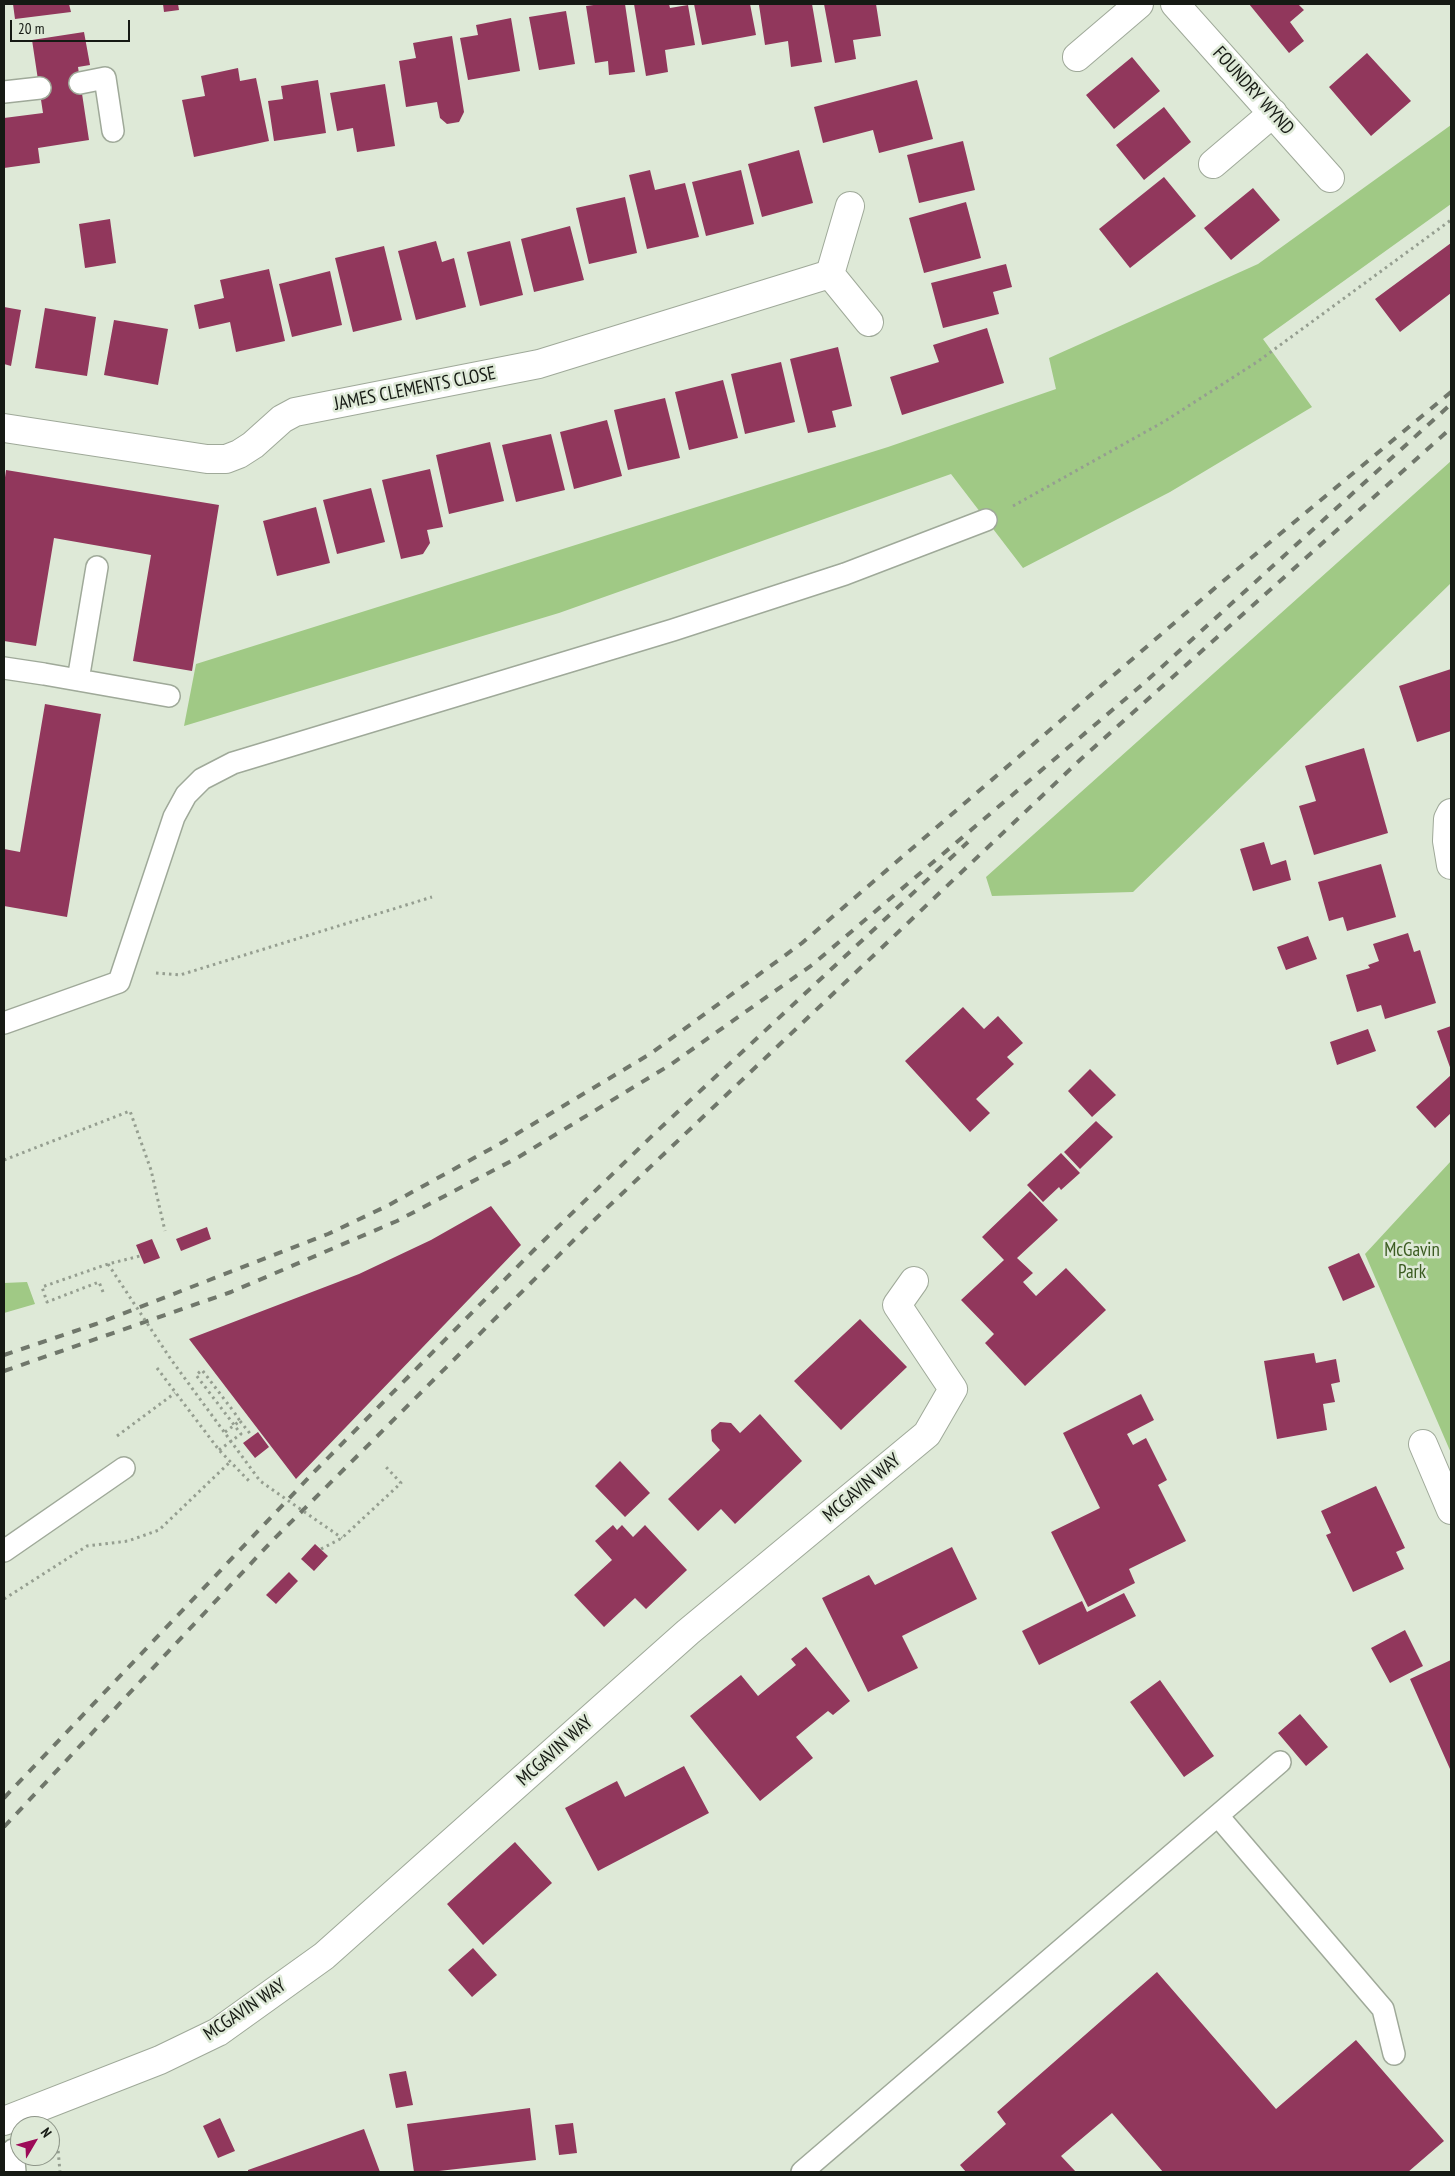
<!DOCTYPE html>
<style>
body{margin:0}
#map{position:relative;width:1455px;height:2176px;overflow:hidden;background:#dee9d7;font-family:"PT Sans Narrow",sans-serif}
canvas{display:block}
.frame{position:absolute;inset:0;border:5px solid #161a14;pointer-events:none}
.north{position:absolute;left:10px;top:2116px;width:50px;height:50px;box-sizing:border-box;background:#dee9d7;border:1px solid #8e9689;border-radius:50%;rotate:53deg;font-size:14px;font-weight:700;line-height:20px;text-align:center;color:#161a14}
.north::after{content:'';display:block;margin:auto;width:18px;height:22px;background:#9d0b58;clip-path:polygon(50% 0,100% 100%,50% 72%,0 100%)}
.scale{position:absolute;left:10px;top:20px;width:120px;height:22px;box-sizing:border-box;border:2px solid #161a14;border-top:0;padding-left:6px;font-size:15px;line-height:18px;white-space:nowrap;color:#161a14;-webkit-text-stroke:4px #dee9d7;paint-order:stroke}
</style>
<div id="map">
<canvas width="1455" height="2176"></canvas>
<div class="frame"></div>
<div class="north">N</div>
<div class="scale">20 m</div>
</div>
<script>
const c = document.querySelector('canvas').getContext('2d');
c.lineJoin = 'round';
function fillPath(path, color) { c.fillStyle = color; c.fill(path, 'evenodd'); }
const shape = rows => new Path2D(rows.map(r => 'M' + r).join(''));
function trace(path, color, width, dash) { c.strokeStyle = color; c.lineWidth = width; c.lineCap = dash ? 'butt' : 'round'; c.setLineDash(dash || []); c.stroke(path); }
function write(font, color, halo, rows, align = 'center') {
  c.font = font + ' "PT Sans Narrow",sans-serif'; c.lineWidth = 5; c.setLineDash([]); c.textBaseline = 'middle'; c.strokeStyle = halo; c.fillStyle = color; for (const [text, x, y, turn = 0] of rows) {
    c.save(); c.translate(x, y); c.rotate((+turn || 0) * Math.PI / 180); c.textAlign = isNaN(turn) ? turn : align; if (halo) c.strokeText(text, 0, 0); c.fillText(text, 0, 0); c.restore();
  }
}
const green = shape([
 [1451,125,1451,204,1263,339,1312,407,1170,492,1023,568,951,474,559,613,184,726,196,664,888,447,1056,389,1049,358,1258,264],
 [1451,461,1451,583,1133,892,992,896,986,877],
 [1451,1161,1451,1453,1365,1254],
 [27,1282,35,1304,4,1313,4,1283]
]);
const building = shape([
 [13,4,69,4,71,12,15,19],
 [163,4,178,4,179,10,164,12],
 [601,4,625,4,635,72,609,75,608,61,595,63,586,6],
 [634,4,669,4,670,8,688,5,695,45,665,50,668,72,646,76],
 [694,4,750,4,756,35,702,45],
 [765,4,812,4,822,62,791,67,788,41,765,45,759,5],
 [824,4,876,4,881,36,853,40,856,59,835,63],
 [1249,4,1298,4,1304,10,1290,22,1304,41,1289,53],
 [566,11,575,64,539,70,529,17],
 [511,18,520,71,468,80,460,38,478,35,476,25],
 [84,32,90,65,78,67,89,140,38,148,40,163,4,168,4,118,43,113,32,40],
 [452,36,464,112,459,122,447,124,440,118,437,102,406,107,399,61,416,58,413,43],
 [1367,53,1411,101,1371,136,1329,87],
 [1132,57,1160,91,1114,129,1086,95],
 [238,68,240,81,256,78,269,141,194,157,182,100,205,96,201,76],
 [318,80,326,133,274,141,268,101,283,99,281,86],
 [917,80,933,139,879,153,873,130,823,143,814,107],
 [385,84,395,146,357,152,353,128,337,131,330,93],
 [1164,107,1191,142,1144,180,1116,145],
 [963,141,975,190,919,203,907,155],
 [799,150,813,203,762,217,748,164],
 [650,170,655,190,685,183,699,237,647,249,629,175],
 [741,170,754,224,706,236,692,182],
 [1164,177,1196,216,1130,268,1099,229],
 [1253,188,1280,220,1231,260,1204,228],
 [625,197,637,253,589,264,576,208],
 [966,202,981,258,924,273,909,218],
 [110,219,116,263,85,268,79,224],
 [570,226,584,280,534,292,521,239],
 [436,241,442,262,454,258,466,307,416,320,398,251],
 [510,241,523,295,480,306,467,252],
 [1451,243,1451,293,1400,332,1375,299],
 [384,246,402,320,353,332,335,258],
 [1006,264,1012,287,993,292,999,314,943,328,931,283],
 [269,269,285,341,236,352,230,322,199,329,194,305,224,298,220,280],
 [330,271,342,325,292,337,279,284],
 [4,307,21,310,11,366,4,364],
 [45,308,96,317,87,376,35,368],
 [114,320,168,329,158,385,104,375],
 [987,328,1004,383,902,415,890,377,939,362,933,345],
 [838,347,852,406,832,411,836,427,808,433,790,359],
 [781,362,795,422,745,434,731,374],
 [723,380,738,438,689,450,675,392],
 [665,398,680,458,628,470,614,410],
 [607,420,622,476,574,489,560,432],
 [551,434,565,490,516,502,502,445],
 [490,442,504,501,449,514,436,455],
 [430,469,443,527,427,530,430,543,423,554,401,559,382,480],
 [6,470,219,505,192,671,133,661,151,555,54,538,36,646,4,641,4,485],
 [371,488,385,542,337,554,323,500],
 [316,507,330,563,277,576,263,521],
 [1451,669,1451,731,1417,742,1399,686],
 [45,704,101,714,67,917,4,906,4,849,20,852],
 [1364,748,1388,833,1314,855,1299,806,1316,801,1305,766],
 [1264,842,1271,865,1286,860,1291,880,1253,891,1240,849],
 [1381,864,1396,917,1347,931,1343,917,1329,921,1318,882],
 [1408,933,1414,952,1420,950,1436,1003,1385,1019,1381,1005,1357,1012,1346,975,1370,968,1368,965,1379,961,1373,944],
 [1308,936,1317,959,1286,970,1277,947],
 [963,1007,984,1029,998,1016,1023,1043,1007,1057,1014,1064,976,1099,990,1113,970,1132,905,1061],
 [1451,1026,1451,1070,1437,1031],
 [1368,1029,1376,1051,1337,1065,1330,1042],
 [1090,1069,1116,1095,1092,1117,1068,1091],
 [1451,1075,1451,1113,1435,1128,1416,1107],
 [1096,1121,1113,1137,1080,1169,1064,1152],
 [1061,1153,1080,1173,1061,1190,1059,1187,1043,1202,1027,1185],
 [1030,1191,1058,1220,1017,1258,1033,1273,1023,1282,1036,1296,1066,1268,1106,1310,1025,1386,985,1343,994,1334,961,1300,1004,1260,982,1237],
 [491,1206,521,1245,296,1479,189,1339,359,1274,431,1240],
 [207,1227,211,1239,181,1251,176,1239],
 [152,1239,160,1258,144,1264,136,1245],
 [1359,1253,1375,1287,1343,1301,1328,1267],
 [860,1319,907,1367,841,1430,794,1381],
 [1314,1353,1316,1363,1336,1359,1340,1382,1331,1384,1335,1402,1323,1404,1327,1430,1277,1439,1264,1361],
 [1141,1394,1154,1420,1127,1434,1133,1445,1146,1438,1167,1480,1158,1485,1186,1541,1129,1569,1135,1583,1088,1607,1051,1532,1100,1508,1063,1433],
 [760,1414,802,1461,735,1524,721,1509,698,1531,668,1499,720,1450,712,1441,711,1430,720,1422,731,1423,740,1433],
 [258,1432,269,1447,255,1458,243,1443],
 [620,1461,650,1493,625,1517,595,1486],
 [1376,1486,1405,1548,1396,1552,1404,1569,1353,1592,1326,1535,1331,1533,1321,1511],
 [613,1525,617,1530,622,1525,633,1537,645,1525,687,1570,646,1609,635,1598,604,1627,574,1595,612,1560,595,1541],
 [315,1544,328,1556,314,1571,301,1559],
 [952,1547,977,1599,902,1636,918,1668,868,1692,822,1598,869,1575,875,1585],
 [289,1572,298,1581,276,1604,266,1595],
 [1124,1593,1136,1616,1039,1665,1022,1631,1082,1601,1087,1612],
 [1405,1630,1423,1666,1390,1683,1371,1648],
 [806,1647,850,1701,833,1715,828,1711,796,1737,813,1758,760,1801,690,1716,741,1675,758,1696,796,1665,791,1659],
 [1451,1660,1451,1768,1450,1769,1410,1679],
 [1160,1680,1214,1756,1184,1777,1130,1702],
 [1300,1714,1328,1747,1306,1766,1278,1733],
 [684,1766,709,1813,598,1871,565,1808,617,1781,625,1797],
 [515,1842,552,1883,483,1945,447,1904],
 [473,1948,497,1975,472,1997,448,1970],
 [1157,1972,1276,2109,1356,2040,1444,2141,1408,2172,1163,2172,1112,2113,1061,2156,1076,2172,966,2172,960,2165,1006,2124,997,2112],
 [406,2071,413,2105,396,2108,389,2074],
 [530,2108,536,2160,430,2172,414,2172,407,2124],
 [220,2118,235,2151,218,2158,203,2126],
 [573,2123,577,2153,559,2155,555,2125],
 [364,2129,380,2172,248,2172,248,2170]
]);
const path = shape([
 [1013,506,1165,421,1257,362,1451,220],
 [156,973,180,975,432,897],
 [4,1160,130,1111,151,1170,165,1231],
 [103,1292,99,1282,47,1302,42,1287,108,1264,140,1256],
 [157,1368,219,1450,250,1482],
 [240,1421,252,1436],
 [117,1436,175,1393],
 [219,1450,241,1434,196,1375,202,1370,234,1412],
 [321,1549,342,1538,401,1483,386,1467],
 [4,1599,87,1546,128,1541,159,1530,230,1462],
 [57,2138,60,2172]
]);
const lane = shape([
 [80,83,105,78,113,131],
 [4,92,40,88],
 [4,668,44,674,169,696],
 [78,680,97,567],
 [4,1023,119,982,174,817,186,795,202,779,233,763,673,630,845,574,986,520],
 [4,1551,124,1468],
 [1218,1816,1383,2009,1394,2054],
 [13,2150,15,2172],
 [802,2172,1280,1762]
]);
const street = shape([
 [1175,4,1330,178],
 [1077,57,1139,4],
 [1213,164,1273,113],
 [850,206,830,274,869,322],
 [4,428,207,459,226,459,239,454,253,445,282,419,295,412,539,364,830,274],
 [1451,813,1448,819,1447,841,1451,865],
 [1423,1444,1451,1510],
 [4,2121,160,2060,218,2032,324,1956,688,1632,927,1434,953,1389,897,1305,914,1281]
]);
const rail = shape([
 [4,1355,96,1324,328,1234,387,1206,503,1142,650,1054,802,943,1222,582,1451,392],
 [4,1371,231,1292,397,1221,517,1158,670,1065,812,965,1143,684,1451,404],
 [4,1798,316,1470,534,1250,655,1133,968,842],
 [4,1827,271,1542,590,1224,1081,759,1451,428]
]);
const pathBridge = shape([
 [108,1264,170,1358,260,1481,342,1538],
 [225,1432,240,1421,234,1412]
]);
const streetNames = [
 ["FOUNDRY WYND",1253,91,48],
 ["JAMES CLEMENTS CLOSE",415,389,-11],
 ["MCGAVIN WAY",862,1488,-40],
 ["MCGAVIN WAY",555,1751,-42],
 ["MCGAVIN WAY",245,2010,-34]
];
const parkNames = [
 ["McGavin",1412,1251],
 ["Park",1412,1273]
];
fillPath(green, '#a0c985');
fillPath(building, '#91375c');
trace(lane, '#9fa999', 24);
trace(street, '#9fa999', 30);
trace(path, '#959e90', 3, [2.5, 4]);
trace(lane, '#fff', 21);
trace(street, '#fff', 28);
trace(rail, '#70776b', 4, [9, 9]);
trace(pathBridge, '#959e90', 3, [2.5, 4]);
write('19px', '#161a14', '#dee9d7', streetNames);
write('19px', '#3b5c21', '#dee9d7', parkNames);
</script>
